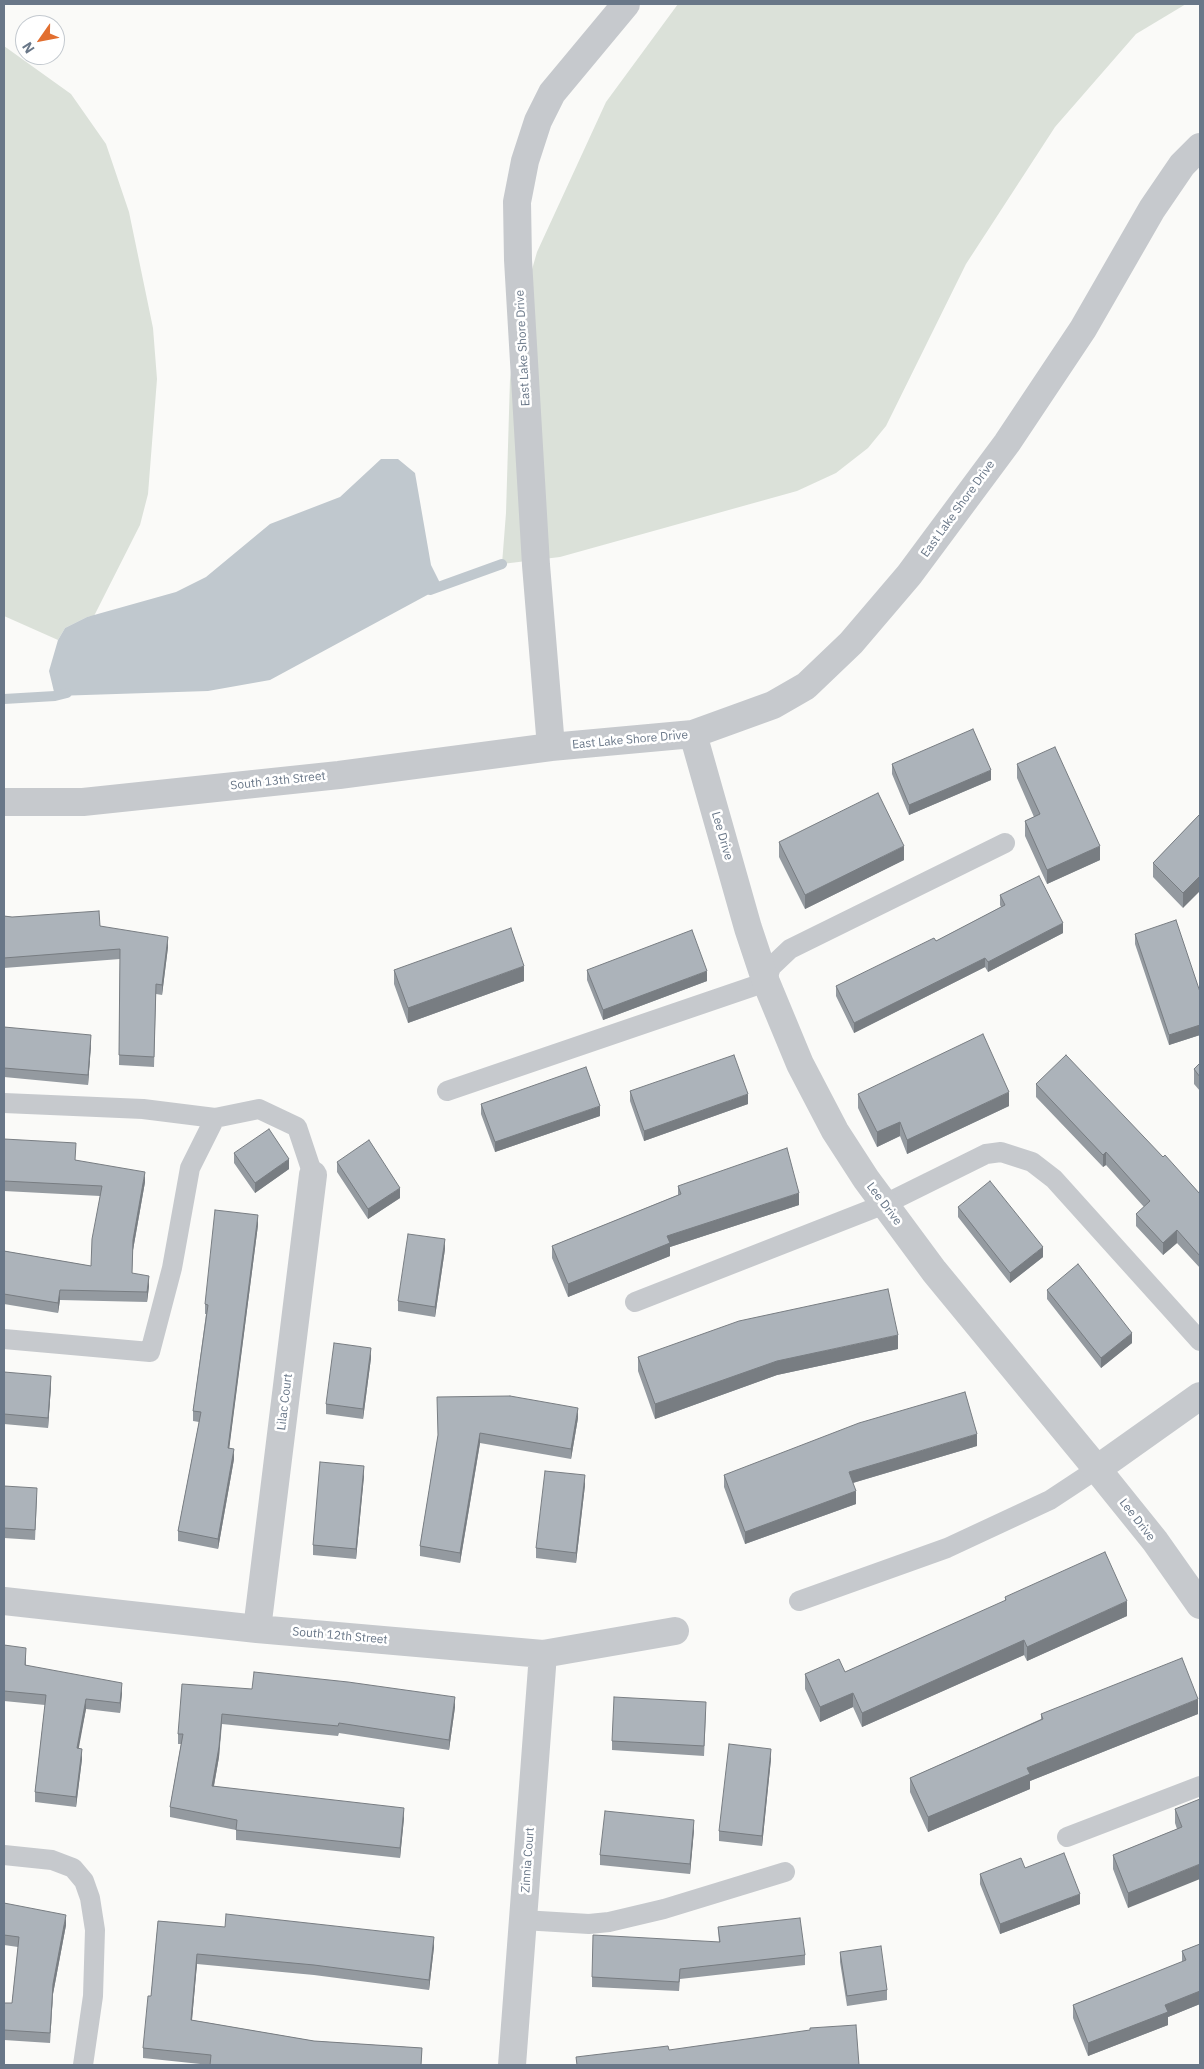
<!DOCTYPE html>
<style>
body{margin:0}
#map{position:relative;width:1204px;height:2069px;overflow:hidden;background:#fafaf8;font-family:"IBM Plex Sans",sans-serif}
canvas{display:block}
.frame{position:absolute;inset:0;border:5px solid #697788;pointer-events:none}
.north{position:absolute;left:15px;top:15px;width:50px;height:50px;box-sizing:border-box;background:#fff;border:1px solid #c3c9cf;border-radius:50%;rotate:237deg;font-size:14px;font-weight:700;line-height:20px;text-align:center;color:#697788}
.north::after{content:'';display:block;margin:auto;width:18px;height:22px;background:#e26f30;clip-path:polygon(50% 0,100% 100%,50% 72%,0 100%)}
</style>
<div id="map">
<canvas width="1204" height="2069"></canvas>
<div class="frame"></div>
<div class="north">N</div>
</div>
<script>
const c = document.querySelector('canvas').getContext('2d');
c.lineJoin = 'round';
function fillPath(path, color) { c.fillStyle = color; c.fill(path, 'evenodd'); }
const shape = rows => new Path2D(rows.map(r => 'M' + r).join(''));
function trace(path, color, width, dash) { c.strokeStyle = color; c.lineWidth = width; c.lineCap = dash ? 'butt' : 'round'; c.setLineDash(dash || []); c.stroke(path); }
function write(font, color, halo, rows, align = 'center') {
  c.font = font + ' "IBM Plex Sans",sans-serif'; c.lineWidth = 5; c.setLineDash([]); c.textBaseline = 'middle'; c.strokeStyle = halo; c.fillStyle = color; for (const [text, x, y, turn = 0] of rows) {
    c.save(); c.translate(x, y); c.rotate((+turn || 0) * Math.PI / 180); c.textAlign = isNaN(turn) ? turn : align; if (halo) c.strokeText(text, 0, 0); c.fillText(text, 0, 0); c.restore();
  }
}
const green = shape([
 [678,4,1186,4,1136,34,1055,127,966,264,886,426,868,448,836,473,797,491,560,557,502,564,506,513,510,379,519,315,537,252,606,102],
 [4,46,71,94,106,144,129,212,153,328,157,379,148,494,140,525,94,616,87,617,65,628,58,640,4,616]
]);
const water = shape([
 [381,459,398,459,415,473,431,565,442,587,270,680,208,691,55,696,49,671,58,640,65,628,87,617,176,592,206,577,270,524,340,497]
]);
const stream = shape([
 [430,590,502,564],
 [4,699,55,696,67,693]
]);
const lane = shape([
 [447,1091,766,982,771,967,790,949,1005,843],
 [4,1103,143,1109,215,1118],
 [635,1302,885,1204,986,1154,1001,1152,1032,1162,1054,1179,1200,1341],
 [4,1339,150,1352,172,1268,190,1168,215,1118,259,1109,297,1127,313,1175],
 [799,1601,947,1548,1050,1500,1097,1469],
 [1067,1837,1200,1786],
 [4,1855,52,1860,73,1868,84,1881,90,1898,95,1930,93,1996,83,2065],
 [523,1920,589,1924,609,1922,664,1909,785,1872]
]);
const street = shape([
 [693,734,748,928,766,982,800,1064,835,1131,866,1179,934,1271,1097,1469,1155,1541,1200,1605],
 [551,747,536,565,518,260,517,202,525,161,538,121,552,93,626,4],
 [4,802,83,802,339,775,551,747,693,734,773,705,806,686,851,643,909,575,1007,443,1083,329,1152,209,1182,165,1200,147],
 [1097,1469,1200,1396],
 [4,1601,257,1629,543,1654,675,1631],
 [257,1629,313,1175],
 [512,2065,543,1654]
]);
const wall = shape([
 [892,764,991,780,909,815,892,774],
 [1017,764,1100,860,1047,884,1025,836,1025,821,1034,817,1017,778],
 [1200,814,1183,908,1153,877,1153,863],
 [779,842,904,860,805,909,779,857],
 [1000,895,1063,933,988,972,985,967,854,1033,836,996,836,986,936,941,1001,907,1000,905],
 [4,916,12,917,100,926,168,947,162,995,156,994,154,1067,119,1065,120,959,4,968],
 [1135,934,1200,992,1200,1035,1169,1045,1135,944],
 [394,970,524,981,408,1023,394,984],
 [587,970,707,981,603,1020,587,980],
 [4,1027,91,1045,88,1085,4,1077],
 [1200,1063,1200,1091,1194,1084,1194,1069],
 [1036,1084,1163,1157,1200,1194,1200,1268,1177,1243,1163,1255,1136,1226,1136,1214,1144,1207,1106,1165,1103,1167,1036,1097],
 [630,1091,748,1104,644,1141,630,1101],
 [858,1094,1009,1106,907,1154,900,1136,877,1147,858,1108],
 [481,1104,600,1116,495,1152,481,1114],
 [4,1139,75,1160,145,1182,133,1250,132,1273,149,1286,147,1302,60,1300,58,1313,4,1304,4,1251,91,1266,100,1196,4,1191],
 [234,1153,289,1169,255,1193,234,1163],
 [337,1162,400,1198,368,1219,337,1172],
 [678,1186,799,1205,670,1247,670,1256,568,1297,552,1258,552,1246,678,1195],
 [958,1207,1043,1257,1010,1283,958,1217],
 [258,1225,229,1448,234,1459,218,1549,178,1541,178,1531,199,1422,193,1421,193,1411,206,1314,205,1314,205,1304],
 [445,1249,435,1317,398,1311,398,1301],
 [1047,1290,1132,1343,1101,1368,1047,1299],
 [898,1349,777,1375,655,1419,638,1371,638,1357],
 [371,1358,363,1419,326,1414,326,1404],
 [4,1372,51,1386,48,1428,4,1424],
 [578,1418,571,1459,480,1443,460,1563,420,1556,420,1546,438,1436],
 [977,1446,853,1483,856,1504,745,1544,724,1487,724,1475],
 [364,1476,356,1559,313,1555,313,1545],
 [585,1485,576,1563,536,1558,536,1548],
 [4,1486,37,1497,35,1540,4,1538],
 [1005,1597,1127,1616,1027,1661,1024,1655,862,1727,853,1707,820,1722,805,1689,805,1674,845,1672,1005,1601],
 [4,1645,26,1658,26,1665,122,1693,120,1713,86,1709,78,1748,82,1759,76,1807,35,1802,35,1792,45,1705,4,1701],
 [252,1689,455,1707,449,1750,339,1733,338,1736,222,1724,219,1757,214,1786,404,1818,400,1858,236,1840,236,1830,170,1817,170,1807,181,1744,178,1744,178,1734],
 [706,1712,704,1756,612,1750,612,1741],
 [1041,1714,1198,1714,1030,1781,1030,1789,928,1832,910,1792,910,1778,1041,1719],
 [771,1759,762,1846,719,1841,719,1831],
 [1200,1800,1128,1908,1113,1869,1113,1855,1177,1829,1175,1823,1175,1809],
 [694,1830,690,1874,600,1865,600,1855],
 [1025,1868,1080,1904,1000,1934,980,1884,980,1874],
 [4,1903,66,1925,53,1994,50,2043,4,2040,4,2003,12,2003,18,1947,4,1945],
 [158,1921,434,1947,429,1990,314,1975,197,1964,192,2020,314,2041,422,2048,421,2065,210,2065,143,2058,143,2048,151,1996],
 [718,1927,805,1955,805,1965,680,1979,679,1991,592,1987,592,1977,719,1942],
 [1200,1944,1200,2004,1168,2017,1168,2025,1088,2056,1073,2018,1073,2005,1182,1962,1182,1951],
 [840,1952,887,1990,887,2000,847,2006,840,1962]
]);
const shadedWall = shape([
 [991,770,991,780,909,815,909,805],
 [904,846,904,860,805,909,805,895],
 [1100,846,1100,860,1047,884,1047,870],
 [1200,876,1200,891,1183,908,1183,893],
 [1063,923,1063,933,988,972,988,962],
 [168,937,168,947,162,995,162,985],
 [985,958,985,967,854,1033,854,1023],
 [524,966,524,981,408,1023,408,1008],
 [707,971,707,981,603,1020,603,1010],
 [1200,1025,1200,1035,1169,1045,1169,1035],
 [91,1035,91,1045,88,1085,88,1075],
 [1009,1092,1009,1106,907,1154,907,1140],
 [748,1094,748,1104,644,1141,644,1131],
 [600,1106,600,1116,495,1152,495,1142],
 [900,1122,900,1136,877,1147,877,1132],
 [1106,1152,1106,1165,1103,1167,1103,1155],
 [289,1159,289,1169,255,1193,255,1183],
 [145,1172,145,1182,133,1250,133,1240],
 [400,1188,400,1198,368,1219,368,1209],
 [799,1193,799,1205,670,1247,670,1256,568,1297,568,1284,667,1236],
 [258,1215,258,1225,228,1458,228,1448],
 [1177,1230,1177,1243,1163,1255,1163,1243],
 [445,1239,445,1249,435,1317,435,1307],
 [1043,1247,1043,1257,1010,1283,1010,1273],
 [149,1276,149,1286,147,1302,147,1292],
 [60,1290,60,1300,58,1313,58,1303],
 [1132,1333,1132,1343,1101,1368,1101,1358],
 [898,1335,898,1349,777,1375,655,1419,655,1404,777,1361],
 [371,1348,371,1358,363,1419,363,1409],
 [51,1376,51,1386,48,1428,48,1418],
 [578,1408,578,1418,571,1459,571,1449],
 [480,1433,480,1443,460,1563,460,1553],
 [977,1434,977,1446,849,1484,849,1472],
 [234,1449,234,1459,218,1549,218,1539],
 [364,1466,364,1476,356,1559,356,1549],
 [585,1475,585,1485,576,1563,576,1553],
 [856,1491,856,1504,745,1544,745,1532],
 [1127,1601,1127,1616,1027,1661,1027,1647],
 [1024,1640,1024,1655,862,1727,862,1713],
 [122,1683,122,1693,120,1713,120,1703],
 [853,1693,853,1707,820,1722,820,1707],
 [455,1697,455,1707,449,1750,449,1740],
 [86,1699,86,1709,77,1758,77,1748],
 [1198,1699,1198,1714,1030,1781,1030,1789,928,1832,928,1817,1027,1768],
 [222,1714,219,1757,212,1796,212,1786],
 [82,1749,82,1759,76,1807,76,1797],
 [771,1749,771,1759,762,1846,762,1836],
 [404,1808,404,1818,400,1858,400,1848],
 [694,1820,694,1830,690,1874,690,1864],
 [1200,1864,1200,1879,1128,1908,1128,1893],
 [1080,1894,1080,1904,1000,1934,1000,1924],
 [66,1915,66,1925,53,1994,50,2043,53,1984],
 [434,1937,434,1947,429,1990,429,1980],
 [197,1954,197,1964,191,2030,191,2020],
 [1200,1991,1200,2004,1168,2017,1168,2025,1088,2056,1088,2043,1165,2005]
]);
const building = shape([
 [973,729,991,770,909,805,892,764,973,729],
 [1055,747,1100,846,1047,870,1025,821,1040,814,1017,764,1055,747],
 [878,793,904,846,805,895,779,842,878,793],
 [1200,814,1200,876,1183,893,1153,863,1200,814],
 [1039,876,1063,923,988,962,985,958,854,1023,836,986,934,938,936,941,1005,905,1000,895,1039,876],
 [99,911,100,926,168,937,162,985,156,984,154,1057,119,1055,120,949,4,958,4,916,12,917,99,911],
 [1176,920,1200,992,1200,1025,1169,1035,1135,934,1176,920],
 [511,928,524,966,408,1008,394,970,511,928],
 [692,930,707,971,603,1010,587,970,692,930],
 [4,1027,91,1035,88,1075,4,1068,4,1027],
 [983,1034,1009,1092,907,1140,900,1122,877,1132,858,1094,983,1034],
 [734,1055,748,1094,644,1131,630,1091,734,1055],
 [1066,1055,1163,1157,1165,1155,1200,1194,1200,1256,1177,1230,1163,1243,1136,1214,1150,1201,1106,1152,1103,1155,1036,1084,1066,1055],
 [1200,1063,1200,1077,1194,1069,1200,1063],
 [586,1067,600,1106,495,1142,481,1104,586,1067],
 [269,1129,289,1159,255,1183,234,1153,269,1129],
 [4,1139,76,1143,75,1160,145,1172,133,1240,132,1273,149,1276,147,1292,60,1290,58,1303,4,1294,4,1251,91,1266,92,1239,102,1186,4,1181,4,1139],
 [369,1140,400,1188,368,1209,337,1162,369,1140],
 [787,1148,799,1193,667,1236,670,1243,568,1284,552,1246,681,1194,678,1186,787,1148],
 [990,1181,1043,1247,1010,1273,958,1207,990,1181],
 [215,1210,258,1215,228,1448,234,1449,218,1539,178,1531,201,1412,193,1411,208,1305,205,1304,215,1210],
 [408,1234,445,1239,435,1307,398,1301,408,1234],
 [1078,1264,1132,1333,1101,1358,1047,1290,1078,1264],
 [888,1289,898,1335,777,1361,655,1404,638,1357,739,1321,888,1289],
 [334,1343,371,1348,363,1409,326,1404,334,1343],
 [4,1372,51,1376,48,1418,4,1414,4,1372],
 [965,1392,977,1434,849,1472,856,1491,745,1532,724,1475,859,1423,965,1392],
 [510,1396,578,1408,571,1449,480,1433,460,1553,420,1546,438,1435,437,1397,510,1396],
 [320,1462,364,1466,356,1549,313,1545,320,1462],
 [545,1471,585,1475,576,1553,536,1548,545,1471],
 [4,1486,37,1488,35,1530,4,1528,4,1486],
 [1105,1552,1127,1601,1027,1647,1024,1640,862,1713,853,1693,820,1707,805,1674,839,1659,845,1672,1006,1600,1005,1597,1105,1552],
 [4,1645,26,1648,25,1665,122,1683,120,1703,86,1699,77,1748,82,1749,76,1797,35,1792,46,1695,4,1691,4,1645],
 [1182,1658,1198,1699,1027,1768,1030,1774,928,1817,910,1778,1043,1719,1041,1714,1182,1658],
 [254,1672,348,1682,455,1697,449,1740,339,1723,338,1726,222,1714,219,1747,212,1786,404,1808,400,1848,236,1830,237,1820,170,1807,183,1734,178,1734,182,1684,252,1689,254,1672],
 [614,1697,706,1702,704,1746,612,1741,614,1697],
 [729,1744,771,1749,762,1836,719,1831,729,1744],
 [1200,1799,1200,1864,1128,1893,1113,1855,1182,1827,1175,1809,1200,1799],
 [605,1811,694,1820,690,1864,600,1855,605,1811],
 [1064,1853,1080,1894,1000,1924,980,1874,1021,1858,1025,1868,1064,1853],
 [4,1903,66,1915,53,1984,50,2033,4,2030,4,2003,12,2003,19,1937,4,1935,4,1903],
 [226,1914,434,1937,429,1980,314,1965,197,1954,191,2020,314,2041,422,2048,421,2065,210,2065,211,2055,143,2048,148,1996,151,1996,158,1921,225,1927,226,1914],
 [800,1918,805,1955,680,1969,679,1982,592,1977,593,1935,720,1942,718,1927,800,1918],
 [1200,1944,1200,1991,1165,2005,1168,2012,1088,2043,1073,2005,1186,1960,1182,1951,1200,1944],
 [881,1946,887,1990,847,1996,840,1952,881,1946],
 [856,2025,859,2065,577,2065,576,2057,668,2046,669,2050,810,2030,810,2028,856,2025]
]);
const streetNames = [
 ["East Lake Shore Drive",523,348,-93],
 ["East Lake Shore Drive",958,509,-54],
 ["East Lake Shore Drive",630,740,-5],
 ["South 13th Street",278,781,-6],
 ["Lee Drive",722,836,74],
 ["Lee Drive",884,1204,53],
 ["Lilac Court",285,1402,-83],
 ["Lee Drive",1137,1520,52],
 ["South 12th Street",340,1636,5],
 ["Zinnia Court",528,1860,-86]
];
fillPath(green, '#dbe1d9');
fillPath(water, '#c0c8ce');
trace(stream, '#c0c8ce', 10);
trace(lane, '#c6c9cd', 20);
trace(street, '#c6c9cd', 28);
fillPath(wall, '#949aa0');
fillPath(shadedWall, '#787d82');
fillPath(building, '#acb3ba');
trace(building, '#787d82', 1);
write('12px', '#697788', '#fff', streetNames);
</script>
